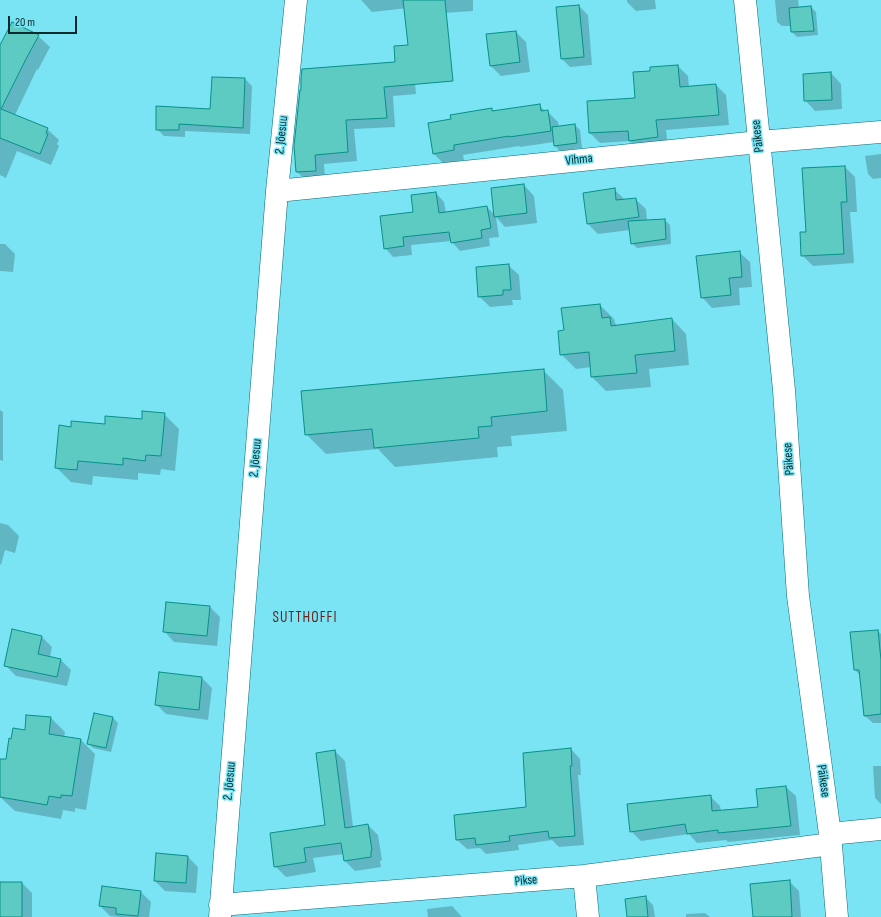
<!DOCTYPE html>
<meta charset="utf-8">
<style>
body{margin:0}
#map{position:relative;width:881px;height:917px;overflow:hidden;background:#7ae4f4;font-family:"Sofia Sans Condensed",sans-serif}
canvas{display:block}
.scale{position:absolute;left:8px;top:16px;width:69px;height:18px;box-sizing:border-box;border:2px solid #072a2f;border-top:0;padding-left:5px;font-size:12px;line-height:14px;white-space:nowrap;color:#072a2f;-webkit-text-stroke:3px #7ae4f4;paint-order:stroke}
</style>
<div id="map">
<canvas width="881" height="917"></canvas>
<div class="scale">20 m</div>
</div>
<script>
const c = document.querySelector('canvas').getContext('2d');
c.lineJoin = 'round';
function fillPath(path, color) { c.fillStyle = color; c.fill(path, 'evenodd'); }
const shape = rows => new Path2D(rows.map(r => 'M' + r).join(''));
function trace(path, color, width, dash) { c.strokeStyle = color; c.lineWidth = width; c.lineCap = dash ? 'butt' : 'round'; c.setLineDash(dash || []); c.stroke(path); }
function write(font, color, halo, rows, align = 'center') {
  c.font = font + ' "Sofia Sans Condensed",sans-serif'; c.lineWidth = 3; c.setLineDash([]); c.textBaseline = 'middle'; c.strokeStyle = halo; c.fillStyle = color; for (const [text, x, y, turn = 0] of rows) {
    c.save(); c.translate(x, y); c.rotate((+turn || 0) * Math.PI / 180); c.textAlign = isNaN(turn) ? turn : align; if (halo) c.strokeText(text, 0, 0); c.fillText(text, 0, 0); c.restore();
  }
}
const shadow = shape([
 [361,0,407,0,408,8,372,12,362,1],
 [432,0,473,0,473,11,443,13],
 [627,0,655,0,656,9,636,11,627,2],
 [775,0,798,0,799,8,811,7,816,12,818,35,797,37,792,32,791,26,782,26,777,22],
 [579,6,588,15,592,65,570,67,562,59],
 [516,32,526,42,530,72,501,76,491,66],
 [38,36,50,47,38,70,37,69,15,115,47,129,59,140,57,144,59,146,51,165,17,151,6,178,0,175,0,48],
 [678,66,688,76,689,88,716,85,726,95,729,125,666,130,668,147,640,151,630,141,600,143,590,133,588,102,636,99],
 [414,72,416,94,393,96,395,127,354,129,357,161,324,164,325,180,307,181,297,172,302,91],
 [831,73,841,84,842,109,815,111,805,100],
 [245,79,252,86,250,134,185,131,185,137,164,136,157,129,211,110],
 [539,105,546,112,548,112,558,122,559,127,575,125,580,130,582,148,560,151,555,146,554,142,520,147,519,146,463,155,464,160,444,164,434,154,452,120,491,109,494,112],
 [881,154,881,178,873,179,868,174,865,156],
 [845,167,855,177,857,212,850,212,854,263,813,266,802,255,807,233],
 [524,185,534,196,537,223,505,227,496,217,499,237,489,238,490,246,460,251,452,242,451,241,411,245,412,255,393,257,385,248,414,213,436,193,444,202,446,213,487,207,495,215],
 [614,189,625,200,635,199,646,209,647,221,665,220,670,225,671,244,637,248,632,243,630,230,598,234,588,224],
 [0,244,5,244,15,254,13,272,0,271],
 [739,252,750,262,752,287,739,288,740,305,712,308,702,297],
 [508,265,519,275,521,300,512,300,513,305,490,307,479,296],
 [600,305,614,319,615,323,618,326,672,319,686,334,689,365,649,369,651,387,606,391,592,377,591,367,576,369,561,354,565,331],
 [543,370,563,390,567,431,511,436,512,446,497,447,498,457,395,467,378,449,326,454,306,434],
 [0,410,3,412,3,461,0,460],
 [164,414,179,429,175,471,161,469,160,475,138,473,138,480,93,476,92,485,71,482,56,467,72,428,106,425,143,420],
 [0,523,8,525,19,536,15,553,5,550,1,565,0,564],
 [210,607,220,617,217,646,174,642,164,631],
 [878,631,881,634,881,723,873,723,865,716,861,676,855,670],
 [42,637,52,647,50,657,61,660,71,670,67,686,16,676,5,665],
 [202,678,212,688,208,720,166,714,156,704],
 [94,714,113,718,118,723,111,752,93,748,88,743],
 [51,718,65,732,64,737,81,740,95,754,86,810,75,808,75,812,63,810,61,819,15,811,0,797,0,760,7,761,12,740,26,731],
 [571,749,580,759,581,775,578,775,584,845,559,847,552,840,518,845,519,850,486,854,480,848,467,849,457,840,527,808],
 [335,751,345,761,353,827,368,825,378,835,382,860,380,861,381,867,355,871,345,861,344,854,313,858,316,872,286,877,275,866,326,826],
 [873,766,881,766,881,804,875,798],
 [786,787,796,796,800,835,728,842,726,840,697,843,689,834,641,841,631,831,710,796,720,806,721,811,759,807,757,790],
 [188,857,198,867,196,893,165,891,155,881],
 [789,881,799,891,801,917,754,917],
 [0,883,22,883,32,893,32,917,0,917],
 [141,892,151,902,149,917,120,917,110,916,100,906],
 [645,897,653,905,655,917,628,917],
 [452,906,462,917,428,917,427,909],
 [705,913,710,917,686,917,686,914]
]);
const building = shape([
 [403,0,445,0,453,81,384,87,387,118,346,120,348,152,315,155,316,171,296,172,294,146,300,90,301,90,301,78,302,69,395,62,394,46,408,45,403,0],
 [579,5,584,57,561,59,556,7,579,5],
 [811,6,814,31,791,32,789,8,811,6],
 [12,22,39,35,26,59,1,109,48,128,46,133,48,134,40,154,0,138,0,45,12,22],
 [516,31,520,62,490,66,486,34,516,31],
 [678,65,680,87,716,84,719,115,656,120,658,137,629,141,628,131,589,133,587,101,635,98,633,72,650,71,650,67,678,65],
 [831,72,832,100,804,101,803,74,831,72],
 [212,77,245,78,243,128,179,124,179,130,156,130,156,106,210,109,212,77],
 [540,104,541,111,548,110,551,131,509,137,509,136,454,145,454,150,433,154,428,123,451,119,450,115,492,108,492,111,540,104],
 [575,124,577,143,554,146,552,127,575,124],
 [845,166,847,202,841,202,844,254,801,256,800,232,806,232,802,168,845,166],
 [524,184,527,213,494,217,491,188,524,184],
 [615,188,616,200,636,198,639,217,587,224,583,193,615,188],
 [436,192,439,213,487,206,491,228,481,230,482,238,451,243,449,232,403,237,404,246,384,249,380,216,413,212,411,195,436,192],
 [665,219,666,239,631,244,628,221,665,219],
 [740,251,742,277,729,278,731,295,701,298,696,256,740,251],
 [509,264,511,290,503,290,503,295,478,297,476,267,509,264],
 [600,304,602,318,610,317,611,326,672,318,675,351,635,355,637,373,591,377,589,352,560,355,558,331,564,330,561,308,600,304],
 [544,369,547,411,491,417,492,426,478,427,479,438,374,448,372,429,305,435,301,391,544,369],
 [142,411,165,413,161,456,146,455,145,461,123,458,123,465,78,461,77,470,55,468,59,425,71,427,71,421,105,424,105,416,142,419,142,411],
 [166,602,210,606,207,636,163,632,166,602],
 [12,629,42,636,38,654,61,659,57,677,4,666,12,629],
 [878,630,881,660,881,714,864,716,859,670,854,670,850,632,878,630],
 [159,672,202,677,199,710,155,705,159,672],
 [94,713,113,717,106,748,87,744,94,713],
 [26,715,51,717,49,734,81,739,72,796,61,795,61,798,49,796,47,805,0,797,0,759,6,759,9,738,11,739,13,728,25,730,26,715],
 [571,748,572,766,570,766,575,836,549,838,548,831,509,836,510,841,476,845,475,838,456,840,454,815,526,807,523,753,571,748],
 [335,750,345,828,368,824,372,850,371,851,371,857,344,861,341,843,304,848,306,862,274,867,270,833,325,825,316,753,335,750],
 [786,786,791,826,718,833,718,830,687,834,685,824,630,832,627,804,711,795,712,811,758,807,756,789,786,786],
 [156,853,188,856,186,883,154,881,156,853],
 [790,880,792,917,753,917,750,884,790,880],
 [0,882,22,882,22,917,0,917,0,882],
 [102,886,141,891,138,916,116,914,116,908,99,906,102,886],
 [646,896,648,917,627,917,625,899,646,896]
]);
const street = shape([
 [745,0,784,390,798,596,830,834,837,917],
 [277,191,759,142,881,132],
 [830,834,881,829],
 [584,876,588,917],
 [220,905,584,876,831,844],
 [220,917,277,191,296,0]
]);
const streetNames = [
 ["2. Jõesuu",282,135,-84],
 ["Päikese",758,136,-96],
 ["Vihma",579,160,-6],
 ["2. Jõesuu",256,458,-85],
 ["Päikese",789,459,-94],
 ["2. Jõesuu",230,781,-85],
 ["Päikese",823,781,82],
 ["Pikse",526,881,-5]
];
const quarterNames = [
 ["SUTTHOFFI",305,618]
];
fillPath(shadow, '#0003');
fillPath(building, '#5ecbc3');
trace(building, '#078f88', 1);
trace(street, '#086a75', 23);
trace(street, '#fff', 22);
write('13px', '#072a2f', '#7ae4f4', streetNames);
c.letterSpacing = '1px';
write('15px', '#67221c', '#7ae4f4', quarterNames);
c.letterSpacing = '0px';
</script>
